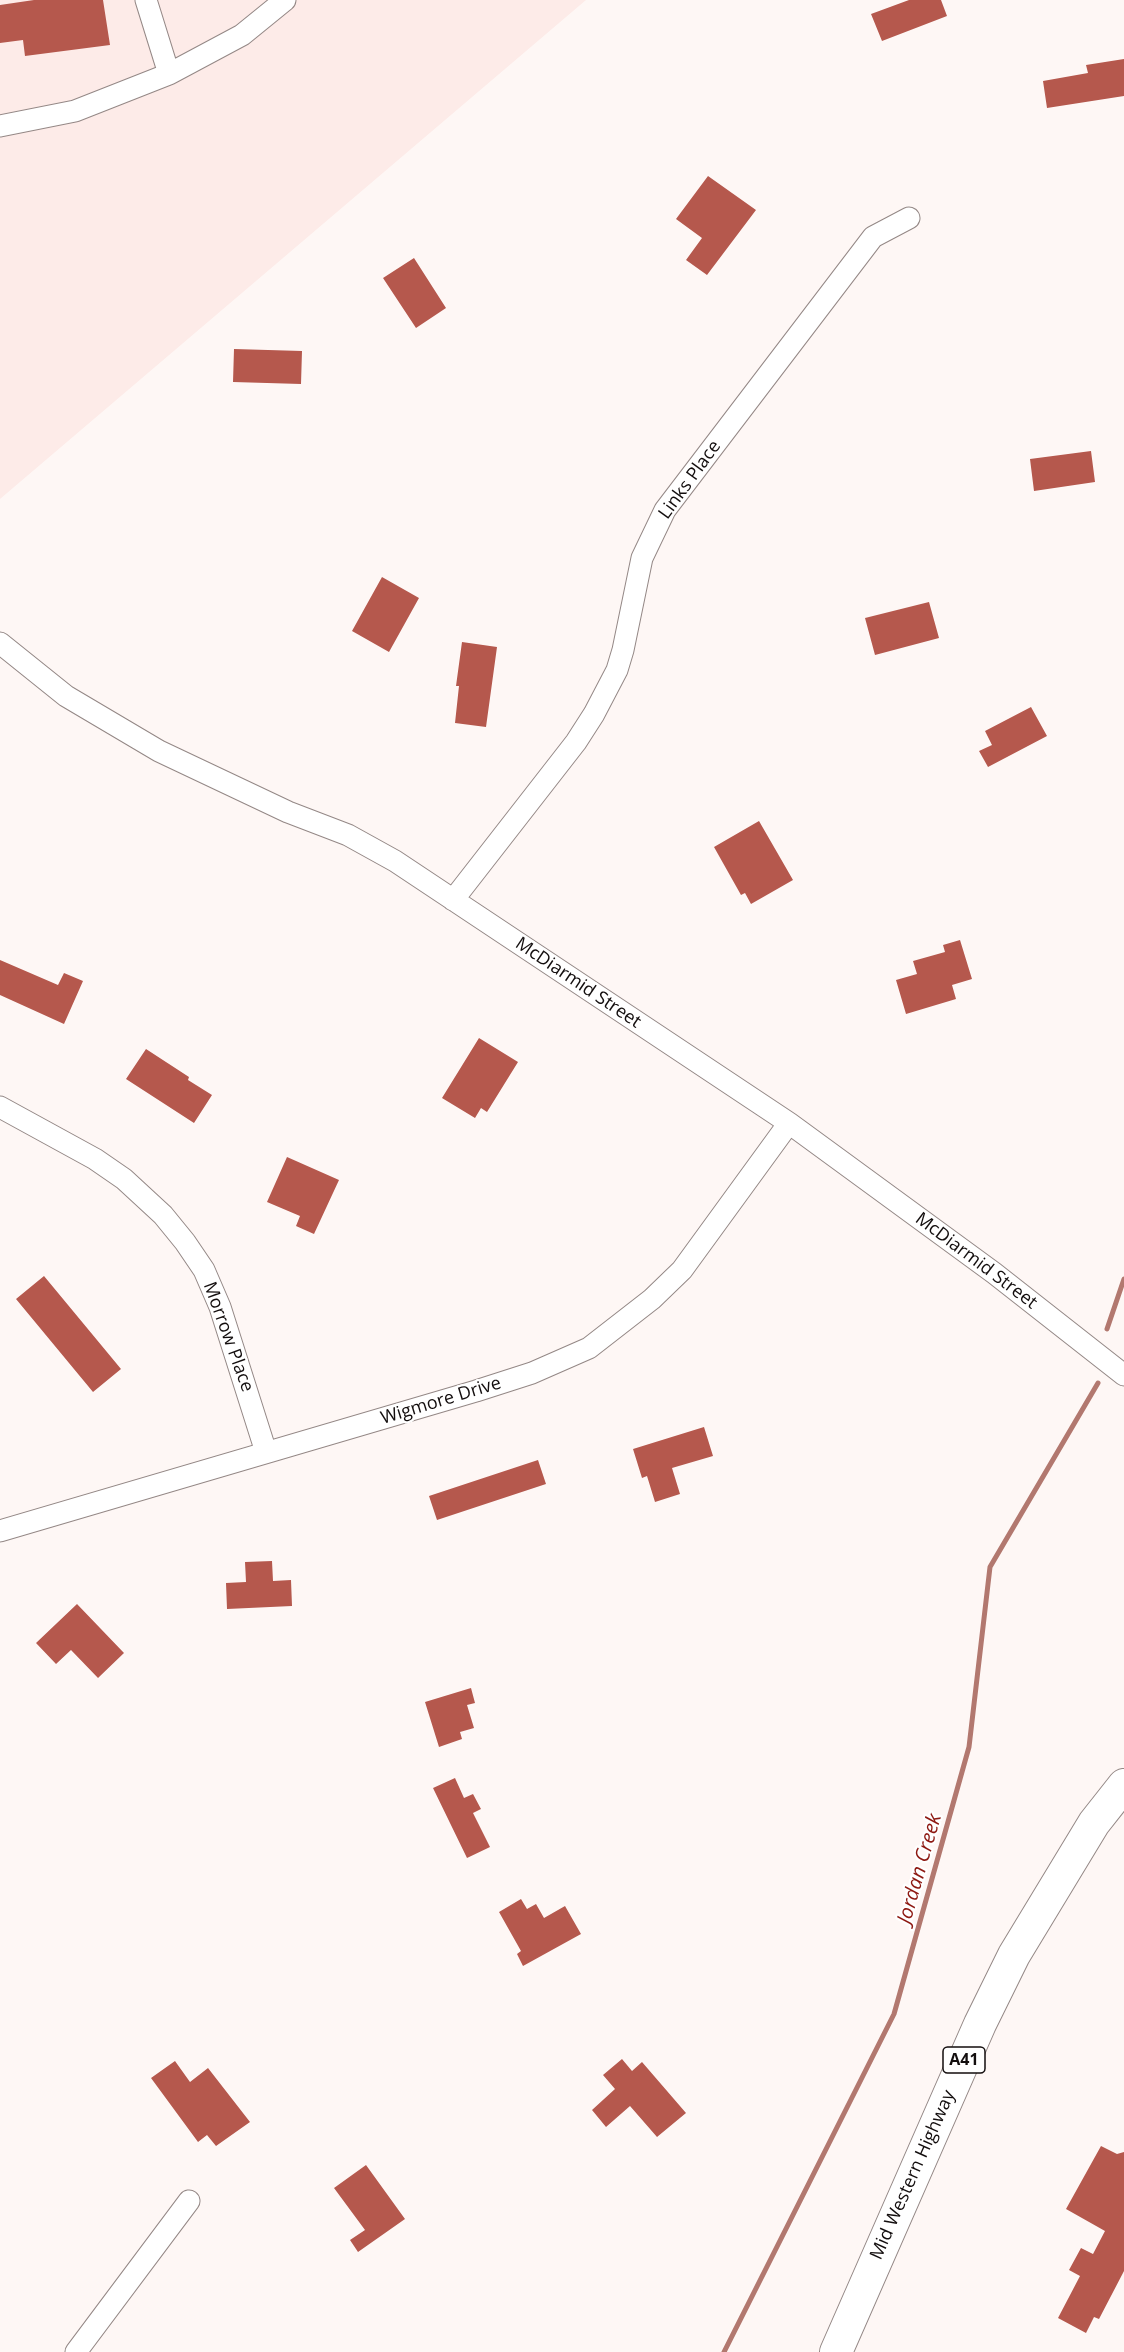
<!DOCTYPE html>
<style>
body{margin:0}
canvas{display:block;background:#fef7f5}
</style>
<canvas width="1124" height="2352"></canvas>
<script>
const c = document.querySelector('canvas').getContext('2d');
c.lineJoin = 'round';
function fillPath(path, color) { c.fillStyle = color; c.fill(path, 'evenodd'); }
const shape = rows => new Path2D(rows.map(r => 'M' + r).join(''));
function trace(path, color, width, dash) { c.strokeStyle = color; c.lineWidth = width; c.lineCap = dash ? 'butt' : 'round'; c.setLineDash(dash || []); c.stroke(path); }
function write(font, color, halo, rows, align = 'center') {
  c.font = font + ' "Open Sans",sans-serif'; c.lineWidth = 4.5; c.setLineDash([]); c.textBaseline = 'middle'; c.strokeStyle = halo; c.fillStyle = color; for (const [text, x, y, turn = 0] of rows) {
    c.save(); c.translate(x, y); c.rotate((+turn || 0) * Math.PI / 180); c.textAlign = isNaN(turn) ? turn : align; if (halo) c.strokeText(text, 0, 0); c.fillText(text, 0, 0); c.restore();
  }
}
const built = shape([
 [0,0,586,0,0,499]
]);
const stream = shape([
 [1107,1329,1124,1279],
 [724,2352,894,2014,969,1747,990,1567,1098,1383]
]);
const building = shape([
 [34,0,103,0,110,45,25,56,23,40,0,43,0,5],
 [909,0,941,0,947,16,882,41,871,14],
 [1124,59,1124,96,1047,108,1043,81,1088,73,1086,65],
 [708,176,756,210,707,275,686,260,702,238,676,219],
 [414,258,446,308,416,328,383,278],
 [234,349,302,351,301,384,233,382],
 [1091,451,1095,482,1034,491,1030,459],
 [382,577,419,598,389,652,352,631],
 [929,602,939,638,875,655,865,618],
 [462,642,497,647,486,727,455,723,459,686,456,686],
 [1031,707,1047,736,988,767,979,751,992,745,985,731],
 [759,821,793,880,751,904,745,893,741,895,714,847],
 [960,940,972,979,952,985,956,999,906,1014,896,980,917,974,913,961,945,952,943,945],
 [0,960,58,985,64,973,83,981,64,1024,0,995],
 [479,1038,518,1062,487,1112,481,1108,475,1118,442,1098],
 [146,1049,189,1077,188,1080,212,1095,194,1123,126,1079],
 [287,1157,339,1180,314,1234,296,1226,300,1216,267,1202],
 [44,1276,121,1369,93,1392,16,1299],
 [704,1427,713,1456,672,1468,680,1494,655,1502,647,1476,642,1478,633,1449],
 [538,1460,546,1484,437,1520,429,1496],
 [272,1561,273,1581,291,1580,292,1606,227,1609,226,1583,246,1582,245,1562],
 [77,1604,124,1653,98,1678,71,1650,56,1664,36,1643],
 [471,1688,475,1703,467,1705,474,1728,460,1732,462,1739,439,1747,425,1702],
 [455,1778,464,1798,473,1794,481,1809,473,1813,490,1847,467,1858,433,1788],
 [521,1899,527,1909,536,1904,544,1918,565,1906,581,1934,523,1966,517,1954,521,1951,499,1912],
 [622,2059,632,2071,642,2062,686,2113,657,2137,630,2106,606,2127,592,2110,615,2089,603,2075],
 [175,2061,190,2082,208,2068,250,2122,216,2146,207,2135,198,2142,151,2078],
 [1101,2146,1117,2154,1124,2152,1124,2271,1099,2319,1094,2317,1086,2333,1058,2318,1080,2276,1069,2270,1081,2248,1093,2254,1105,2231,1066,2209],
 [366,2165,405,2219,358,2252,350,2240,365,2230,334,2188]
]);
const minor = shape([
 [146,0,169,74],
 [0,126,75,111,169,74,242,35,285,0],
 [0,643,66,696,159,751,288,812,348,835,395,861,789,1123,994,1273,1124,1375],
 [453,900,576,742,594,714,617,670,623,650,642,558,665,510,873,237,909,218],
 [0,1107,95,1159,124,1179,163,1215,185,1242,204,1270,220,1307,266,1452],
 [0,1531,476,1391,532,1373,589,1348,652,1299,682,1270,789,1123],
 [76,2352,189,2201]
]);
const highway = shape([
 [836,2352,980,2024,1014,1955,1094,1823,1124,1785]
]);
const shields = [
 [964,2060,42]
];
const shieldNames = [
 ["A41",964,2060]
];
const streetNames = [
 ["Links Place",690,480,-54],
 ["McDiarmid Street",578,983,34],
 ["McDiarmid Street",976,1261,37],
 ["Morrow Place",228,1337,70],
 ["Wigmore Drive",441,1401,-17],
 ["Mid Western Highway",913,2175,-66]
];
const waterNames = [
 ["Jordan Creek",920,1869,-74]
];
fillPath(built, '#fdebe8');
trace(stream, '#b2786f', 5);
fillPath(building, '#b5584d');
trace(minor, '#948886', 23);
trace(highway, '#948886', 34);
trace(minor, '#fff', 21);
trace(highway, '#fff', 32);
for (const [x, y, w] of shields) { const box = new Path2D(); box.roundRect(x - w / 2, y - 13, w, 26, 4.5); c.fillStyle = '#fff'; c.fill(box); trace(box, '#130e0e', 1.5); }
write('bold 16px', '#130e0e', null, shieldNames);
write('18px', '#130e0e', '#fff', streetNames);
write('italic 20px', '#8d1811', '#fff', waterNames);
</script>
